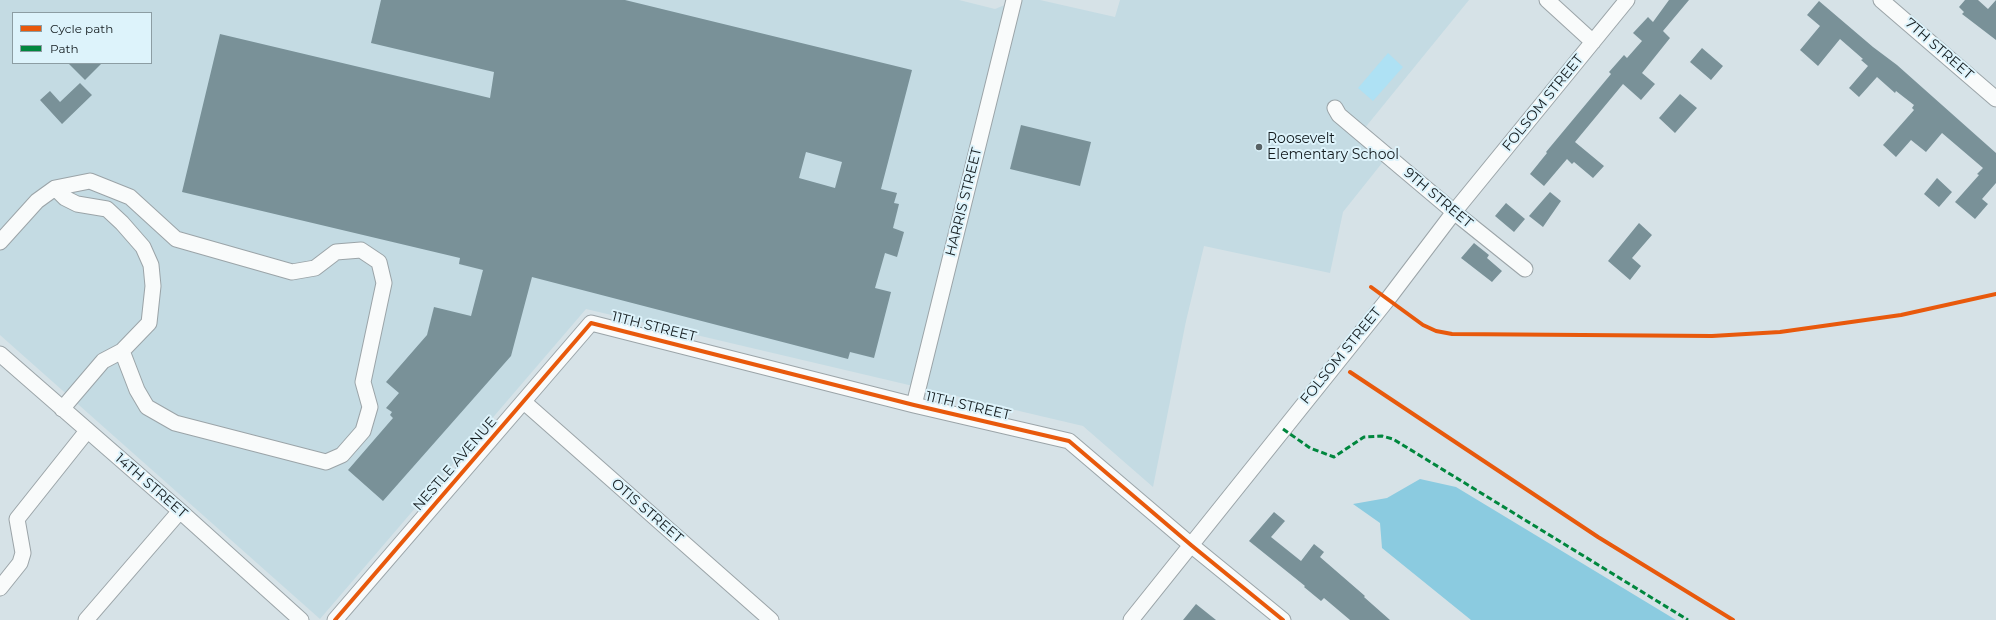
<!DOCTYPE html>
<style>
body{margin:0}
#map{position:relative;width:1996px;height:620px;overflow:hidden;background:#d6e2e7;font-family:Montserrat,sans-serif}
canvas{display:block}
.legend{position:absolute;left:12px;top:12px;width:140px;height:52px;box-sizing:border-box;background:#ddf3fb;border:1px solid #8c9da3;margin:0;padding:5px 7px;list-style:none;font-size:12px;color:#131b1e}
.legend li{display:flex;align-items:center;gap:8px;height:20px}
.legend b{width:20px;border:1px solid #8c9da3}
</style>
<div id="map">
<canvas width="1996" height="620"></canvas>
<ul class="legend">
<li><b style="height:5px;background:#e8590c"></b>Cycle path</li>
<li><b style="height:5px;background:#00873e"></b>Path</li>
</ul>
</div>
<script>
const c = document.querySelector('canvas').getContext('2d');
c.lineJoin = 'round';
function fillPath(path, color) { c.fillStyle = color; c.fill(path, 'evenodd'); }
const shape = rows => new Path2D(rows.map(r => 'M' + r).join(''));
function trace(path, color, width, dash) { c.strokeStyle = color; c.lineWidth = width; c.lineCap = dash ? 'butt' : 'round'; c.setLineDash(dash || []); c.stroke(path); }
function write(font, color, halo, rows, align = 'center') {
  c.font = font + ' Montserrat,sans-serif'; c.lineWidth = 4; c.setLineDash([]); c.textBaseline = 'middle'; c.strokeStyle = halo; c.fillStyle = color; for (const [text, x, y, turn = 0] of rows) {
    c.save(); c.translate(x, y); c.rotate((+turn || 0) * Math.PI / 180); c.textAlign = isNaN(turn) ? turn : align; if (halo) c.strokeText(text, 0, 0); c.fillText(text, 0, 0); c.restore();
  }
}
const built = shape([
 [0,0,959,0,995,9,1017,0,1040,0,1115,17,1120,0,1469,0,1364,129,1386,158,1343,212,1330,273,1204,246,1186,321,1153,487,1083,426,586,309,320,619,0,335],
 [13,13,151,13,151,63,13,63]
]);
const green = shape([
 [1388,53,1403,67,1373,101,1358,88]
]);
const forest = shape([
 [1420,479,1456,487,1676,620,1471,620,1382,548,1380,523,1353,504,1387,498]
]);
const building = shape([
 [381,0,625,0,912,70,881,189,897,193,894,203,899,204,893,228,904,232,897,257,885,253,875,288,891,292,874,358,850,352,848,359,532,277,511,356,383,501,348,470,393,418,390,415,392,412,386,408,399,393,386,382,427,335,434,307,471,316,483,270,459,264,460,258,182,192,220,34,490,98,494,72,371,43],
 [806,152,842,162,835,188,799,178],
 [1669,0,1689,0,1663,31,1670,38,1642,73,1655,84,1641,100,1623,84,1575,142,1604,166,1593,178,1574,162,1572,164,1567,159,1544,186,1530,174,1547,153,1546,152,1611,74,1609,72,1624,55,1627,58,1642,41,1633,33,1648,17,1653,22],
 [1965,0,1978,0,1988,9,1996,0,1996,40,1962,14,1964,12,1959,7],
 [1819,1,1873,47,1897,65,1996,153,1996,183,1982,199,1988,204,1975,219,1955,202,1979,175,1977,174,1983,168,1942,133,1926,152,1911,140,1896,157,1883,145,1914,110,1912,108,1914,105,1896,91,1895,93,1877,77,1859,97,1849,88,1868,66,1861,60,1863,59,1840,39,1818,66,1800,50,1820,26,1807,15],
 [1702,48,1723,66,1711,80,1690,62],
 [68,63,102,63,85,80],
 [80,83,92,95,62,124,40,100,50,91,60,102],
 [1680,94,1697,108,1675,133,1659,118],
 [1021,125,1091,142,1080,186,1010,169],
 [1937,178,1952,192,1939,207,1924,194],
 [1550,192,1561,201,1543,227,1529,216],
 [1506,203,1525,219,1514,232,1495,216],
 [1639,223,1652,235,1632,258,1641,266,1630,280,1608,261],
 [1474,243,1489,255,1487,258,1502,271,1492,282,1461,258],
 [1274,512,1285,521,1271,537,1301,561,1314,544,1324,552,1320,557,1365,596,1364,597,1390,620,1350,620,1324,598,1321,601,1304,587,1305,586,1249,541],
 [1196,604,1216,620,1183,620]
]);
const minor = shape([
 [1547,0,1593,42],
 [1881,0,1996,99],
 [1335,108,1339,115,1454,212,1525,269],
 [55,188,65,198,77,204,107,209,122,223,143,247,151,265,153,286,149,323,122,351,103,361,62,409],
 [0,242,37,201,55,188,90,181,130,197,176,239,292,272,315,268,336,252,361,250,379,262,384,283,363,382,370,407,363,431,342,455,326,462,175,423,147,407,137,390,122,351],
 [0,354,180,511,301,620],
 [524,402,771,620],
 [914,405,1014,0],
 [0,588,20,563,23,553,17,519,87,431],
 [86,620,180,511],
 [335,620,591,323,914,405,1069,441,1191,545,1283,620],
 [1131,620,1388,299,1454,212,1627,0]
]);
const quiet = shape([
 [1283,429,1310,448,1334,457,1364,437,1382,436,1393,439,1688,620]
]);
const cycleway = shape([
 [1371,287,1423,325,1436,331,1452,334,1712,336,1780,332,1901,315,1996,294],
 [1350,372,1598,537,1733,620],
 [335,620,591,323,914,405,1069,441,1191,545,1283,620]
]);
const markers = [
 [1259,147,4,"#576164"]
];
const streetNames = [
 ["7TH STREET",1939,49,41],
 ["FOLSOM STREET",1543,103,-51],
 ["9TH STREET",1438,198,40],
 ["HARRIS STREET",964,202,-76],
 ["11TH STREET",654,327,14],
 ["FOLSOM STREET",1341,356,-51],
 ["11TH STREET",968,406,13],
 ["NESTLE AVENUE",455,464,-49],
 ["14TH STREET",151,486,41],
 ["OTIS STREET",647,511,41]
];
const poiNames = [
 ["Roosevelt",1267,139],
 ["Elementary School",1267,155]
];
fillPath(built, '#c4dbe3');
fillPath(green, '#aee1f4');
fillPath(forest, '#8bcbe0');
fillPath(building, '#799198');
trace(minor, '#9ba4a8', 17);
trace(minor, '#f9fbfb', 15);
trace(quiet, '#00873e', 3, [6, 3]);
trace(cycleway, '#e8590c', 4);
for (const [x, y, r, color] of markers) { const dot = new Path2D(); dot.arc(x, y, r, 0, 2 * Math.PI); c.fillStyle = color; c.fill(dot); trace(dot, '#ddf3fb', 1.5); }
write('14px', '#131b1e', '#ddf3fb', streetNames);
write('14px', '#131b1e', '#ddf3fb', poiNames, 'left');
</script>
